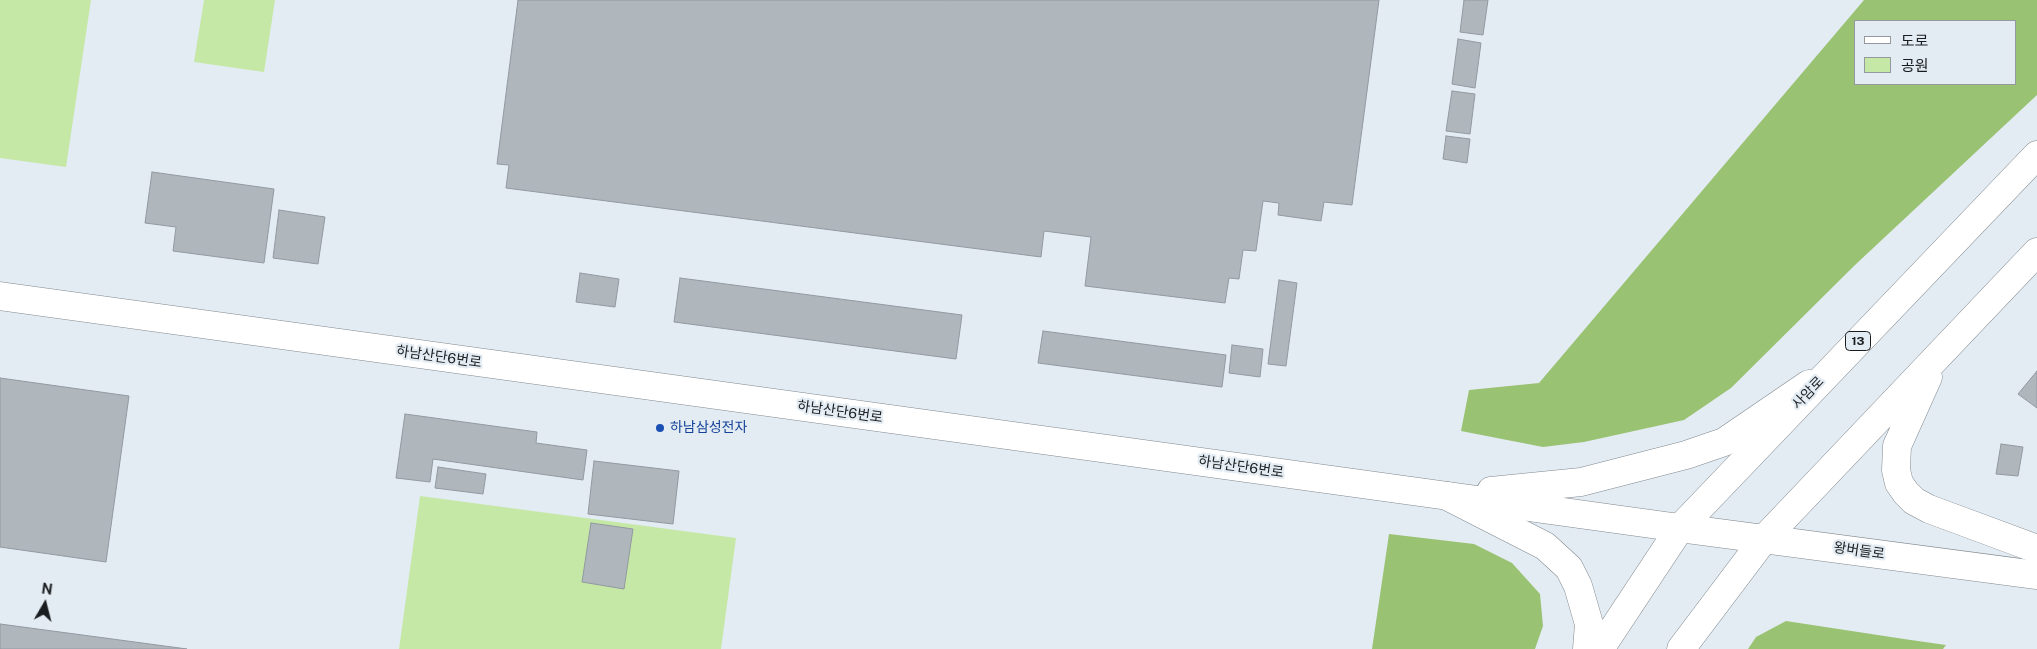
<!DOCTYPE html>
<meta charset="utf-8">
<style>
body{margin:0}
#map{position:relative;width:2037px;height:649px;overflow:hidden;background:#e4ecf3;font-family:"Public Sans","Noto Sans KR",sans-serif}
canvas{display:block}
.legend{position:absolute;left:1854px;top:20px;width:162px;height:65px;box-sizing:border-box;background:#e4ecf3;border:1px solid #93999e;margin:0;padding:6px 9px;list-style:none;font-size:15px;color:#1a1d1f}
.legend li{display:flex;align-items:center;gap:10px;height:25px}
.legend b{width:25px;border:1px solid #93999e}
.north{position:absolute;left:20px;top:579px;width:50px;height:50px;-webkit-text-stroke:4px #e4ecf3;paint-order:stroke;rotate:8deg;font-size:14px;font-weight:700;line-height:20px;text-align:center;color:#1a1d1f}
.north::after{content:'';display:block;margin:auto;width:18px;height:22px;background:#1a1d1f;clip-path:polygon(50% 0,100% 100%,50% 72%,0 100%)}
</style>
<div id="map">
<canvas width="2037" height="649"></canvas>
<ul class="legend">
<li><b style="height:6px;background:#fff"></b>도로</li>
<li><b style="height:14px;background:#c6e8a6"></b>공원</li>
</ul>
<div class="north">N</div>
</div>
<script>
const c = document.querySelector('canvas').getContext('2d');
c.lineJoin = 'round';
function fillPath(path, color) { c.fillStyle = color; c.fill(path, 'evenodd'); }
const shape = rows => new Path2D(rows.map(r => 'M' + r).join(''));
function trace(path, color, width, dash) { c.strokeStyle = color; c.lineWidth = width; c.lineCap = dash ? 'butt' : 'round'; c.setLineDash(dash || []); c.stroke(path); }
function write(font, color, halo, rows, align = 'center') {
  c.font = font + ' "Public Sans","Noto Sans KR",sans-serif'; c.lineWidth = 4.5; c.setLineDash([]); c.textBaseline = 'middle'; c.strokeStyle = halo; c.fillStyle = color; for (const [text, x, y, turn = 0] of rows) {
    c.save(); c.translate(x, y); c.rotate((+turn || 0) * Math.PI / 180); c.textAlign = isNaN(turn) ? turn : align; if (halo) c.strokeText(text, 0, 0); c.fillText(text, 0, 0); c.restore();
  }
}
const green = shape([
 [0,0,91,0,66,167,0,158],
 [204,0,275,0,264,72,194,62],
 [420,496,736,538,721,649,399,649]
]);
const forest = shape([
 [1864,0,2037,0,2037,95,1855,265,1731,388,1684,420,1584,442,1543,447,1461,431,1469,390,1539,383],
 [2016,21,2016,84,1856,84,1856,21],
 [1389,534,1474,544,1512,563,1540,594,1543,626,1535,649,1372,649],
 [1786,621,1904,639,1946,645,1943,649,1748,649,1756,637]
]);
const building = shape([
 [518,0,1379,0,1352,205,1324,202,1321,221,1278,215,1279,203,1263,201,1256,251,1243,250,1239,279,1229,278,1225,303,1085,286,1091,237,1044,231,1041,257,506,188,509,165,497,164,518,0],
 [1464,0,1488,0,1483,35,1460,32,1464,0],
 [1458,39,1481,43,1475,88,1452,84,1458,39],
 [1452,91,1475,94,1470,134,1446,131,1452,91],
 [1446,136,1470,139,1467,163,1443,159,1446,136],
 [152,172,274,189,264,263,173,251,176,227,145,223,152,172],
 [279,210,325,217,318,264,273,258,279,210],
 [580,273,619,279,615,307,576,302,580,273],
 [680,278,962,315,956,359,674,322,680,278],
 [1279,280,1297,283,1286,366,1268,364,1279,280],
 [1043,331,1226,355,1222,387,1038,363,1043,331],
 [1232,345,1263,349,1260,377,1229,373,1232,345],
 [2037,371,2037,408,2018,394,2037,371],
 [0,378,129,396,106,562,0,547,0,378],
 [405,414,537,432,536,443,587,450,583,480,433,459,430,482,396,478,405,414],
 [2001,444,2023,447,2018,476,1996,474,2001,444],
 [594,461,679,471,673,524,588,514,594,461],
 [438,467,486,474,483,494,435,488,438,467],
 [591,523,633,529,624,589,582,582,591,523],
 [0,624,187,649,0,649,0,624]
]);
const tertiary = shape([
 [0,296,1680,528],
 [1491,491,1581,482,1686,455,1724,442,1809,384]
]);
const secondary = shape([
 [1680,528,2037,575]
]);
const primary = shape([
 [1928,377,1897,446,1896,470,1899,483,1906,493,1914,501,1929,509,2037,549],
 [1447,496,1545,546,1569,568,1578,586,1589,624,1587,649],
 [1600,649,1680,528,2037,155],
 [1681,649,1764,539,2037,252]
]);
const markers = [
 [660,428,5,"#1a4fb4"]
];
const shields = [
 [1858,341,25]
];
const shieldNames = [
 ["13",1858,341]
];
const streetNames = [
 ["하남산단6번로",439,357,8],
 ["사암로",1808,393,-46],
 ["하남산단6번로",840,412,8],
 ["하남산단6번로",1241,467,8],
 ["왕버들로",1859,551,8]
];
const transitNames = [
 ["하남삼성전자",670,428]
];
fillPath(green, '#c6e8a6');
fillPath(forest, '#9ac273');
fillPath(building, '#afb7bd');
trace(building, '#9299a0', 1);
trace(tertiary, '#81898f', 29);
trace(secondary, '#81898f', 29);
trace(primary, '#81898f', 29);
trace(tertiary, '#fff', 28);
trace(secondary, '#fff', 28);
trace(primary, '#fff', 28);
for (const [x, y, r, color] of markers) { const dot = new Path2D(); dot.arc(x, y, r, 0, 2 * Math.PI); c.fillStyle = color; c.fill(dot); trace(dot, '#e4ecf3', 2); }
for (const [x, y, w] of shields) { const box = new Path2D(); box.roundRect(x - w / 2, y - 9.5, w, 19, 4); c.fillStyle = '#e4ecf3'; c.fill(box); trace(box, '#1a1d1f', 1); }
write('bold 12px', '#1a1d1f', null, shieldNames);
write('14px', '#1a1d1f', '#e4ecf3', streetNames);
write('14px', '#164399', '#e4ecf3', transitNames, 'left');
</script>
